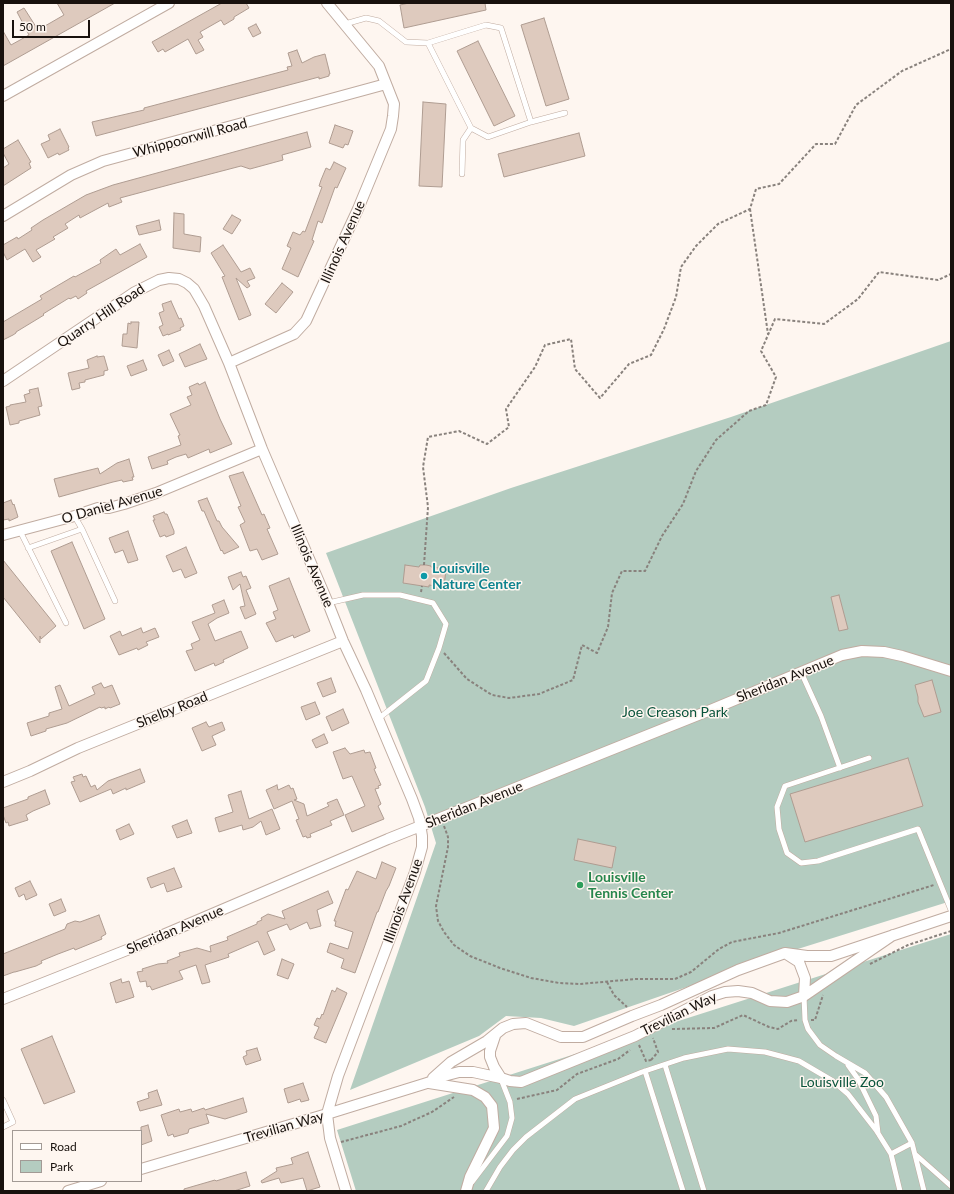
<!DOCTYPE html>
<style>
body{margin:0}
#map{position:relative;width:954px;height:1194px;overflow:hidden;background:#fef6f0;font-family:Lato,sans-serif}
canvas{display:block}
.frame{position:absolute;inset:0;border:4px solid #18110d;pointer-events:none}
.legend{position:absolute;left:12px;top:1130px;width:130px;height:52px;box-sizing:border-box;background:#fef6f0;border:1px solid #a29a95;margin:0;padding:5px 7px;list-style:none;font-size:12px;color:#18110d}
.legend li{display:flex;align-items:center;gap:8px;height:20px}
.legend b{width:20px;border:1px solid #a29a95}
.scale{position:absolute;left:12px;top:20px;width:78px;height:18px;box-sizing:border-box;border:2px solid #18110d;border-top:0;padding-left:5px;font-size:12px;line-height:14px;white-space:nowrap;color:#18110d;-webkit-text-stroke:3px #fef6f0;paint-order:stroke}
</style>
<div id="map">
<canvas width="954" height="1194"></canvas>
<div class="frame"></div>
<ul class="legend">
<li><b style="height:5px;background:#fff"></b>Road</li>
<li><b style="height:11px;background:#b4ccc0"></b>Park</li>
</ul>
<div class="scale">50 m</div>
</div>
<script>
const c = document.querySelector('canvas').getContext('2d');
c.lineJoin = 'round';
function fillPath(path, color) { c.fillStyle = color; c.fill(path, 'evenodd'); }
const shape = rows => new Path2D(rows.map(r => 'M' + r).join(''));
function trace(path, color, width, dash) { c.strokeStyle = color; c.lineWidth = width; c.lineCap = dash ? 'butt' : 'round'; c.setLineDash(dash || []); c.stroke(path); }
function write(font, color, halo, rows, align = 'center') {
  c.font = font + ' Lato,sans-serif'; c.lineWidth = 3; c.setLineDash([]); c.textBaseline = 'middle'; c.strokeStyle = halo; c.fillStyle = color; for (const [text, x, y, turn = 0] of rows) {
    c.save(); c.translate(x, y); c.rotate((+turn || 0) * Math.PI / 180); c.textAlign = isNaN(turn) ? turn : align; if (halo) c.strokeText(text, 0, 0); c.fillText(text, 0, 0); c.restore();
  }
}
const green = shape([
 [951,341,951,901,785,953,574,1026,541,1018,506,1016,479,1036,350,1090,436,843,425,807,326,553,511,488,731,417],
 [951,934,951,1191,356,1191,337,1130]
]);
const building = shape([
 [57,3,115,3,3,66,3,31,11,45,29,35,17,12,24,8,38,30,64,15,57,3],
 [222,3,246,3,249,8,234,17,234,19,224,25,221,20,200,32,203,37,198,40,204,50,196,54,188,39,165,52,163,49,158,52,152,42,222,3],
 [409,3,485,3,486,10,404,28,400,5,409,3],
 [544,18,569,99,546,106,521,25,544,18],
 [256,24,261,33,253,37,248,28,256,24],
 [478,41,515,116,494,126,457,51,478,41],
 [297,50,302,63,314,57,325,54,330,74,329,74,329,76,319,79,319,77,96,136,92,122,144,110,144,108,288,70,287,67,292,66,288,53,297,50],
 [423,102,446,104,442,187,419,186,423,102],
 [335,125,353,131,348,145,345,144,343,148,329,143,335,125],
 [60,129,69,147,68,148,69,150,59,155,58,153,48,158,41,144,50,140,48,135,60,129],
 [307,132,311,147,282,155,283,160,250,169,241,166,176,183,120,198,122,202,109,207,108,203,80,218,79,215,65,224,68,228,53,237,55,239,36,250,41,257,33,262,25,249,7,260,3,252,3,245,17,237,18,239,32,230,31,228,43,220,86,195,113,185,307,132],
 [579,133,585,156,504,177,498,154,579,133],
 [18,140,31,162,29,163,31,168,3,186,3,168,9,164,3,153,3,149,18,140],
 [334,162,346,168,337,188,335,187,322,223,318,221,312,240,314,241,298,277,282,269,291,248,287,246,293,232,300,235,303,231,305,232,322,187,319,186,321,180,326,168,330,170,334,162],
 [174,213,184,214,184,234,201,237,200,252,173,248,174,213],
 [232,215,241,220,232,234,223,229,232,215],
 [159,220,161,230,139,235,136,226,159,220],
 [140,244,147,257,86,291,87,293,78,299,76,296,70,299,69,298,43,314,44,315,16,332,16,333,13,335,3,340,3,322,42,299,40,296,74,276,75,277,101,263,100,260,116,249,120,255,140,244],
 [223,245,241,272,250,268,255,278,247,281,250,286,247,288,236,278,251,315,239,320,222,277,225,276,211,253,223,245],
 [282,283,293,292,276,313,265,304,282,283],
 [171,301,179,319,181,318,184,326,180,328,181,330,168,335,168,334,163,336,159,327,163,325,159,313,164,311,162,304,171,301],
 [131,322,139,322,137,348,122,346,123,334,127,334,128,323,131,324,131,322],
 [200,344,207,359,185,367,179,354,200,344],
 [169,350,174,361,163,366,158,355,169,350],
 [97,356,97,357,104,356,108,370,104,371,104,375,85,380,85,382,79,383,80,388,72,390,68,373,89,368,87,360,97,356],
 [143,360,147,370,131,376,127,366,143,360],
 [205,382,220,419,232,444,210,453,209,449,188,458,186,454,176,457,167,461,168,464,152,469,148,457,181,445,178,436,180,435,170,414,191,405,187,397,192,395,189,387,198,383,199,385,205,382],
 [38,388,42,406,38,407,40,415,19,421,19,423,10,425,6,407,10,406,10,405,26,402,24,395,30,393,29,390,38,388],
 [129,459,134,477,132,477,133,480,123,482,122,480,113,482,59,497,54,479,98,468,100,474,117,463,129,459],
 [243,472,262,515,264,514,270,528,267,529,278,554,262,560,257,549,250,551,240,525,245,522,238,507,241,506,229,476,243,472],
 [207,498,217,521,219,521,222,527,239,547,224,554,222,550,221,551,204,511,202,511,198,501,207,498],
 [11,500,13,505,14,504,18,517,9,521,9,519,3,520,3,503,11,500],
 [164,512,165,514,167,514,174,531,174,534,166,537,165,535,160,537,153,520,155,520,153,516,164,512],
 [128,531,138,560,128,563,123,550,115,553,109,538,128,531],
 [72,542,105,619,84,629,51,551,72,542],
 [186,547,197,573,185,578,181,569,173,572,166,556,186,547],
 [3,560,56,626,41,639,40,636,40,643,3,597,3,560],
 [405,565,419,567,420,565,426,565,431,566,431,567,446,569,444,587,429,585,429,587,403,583,405,565],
 [241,572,243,577,246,576,251,588,246,590,256,614,245,619,240,607,245,606,240,584,233,590,228,577,241,572],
 [289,578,310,631,294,638,293,635,276,642,266,623,276,619,273,612,278,610,269,586,289,578],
 [839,595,848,629,839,631,831,597,839,595],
 [224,600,229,613,217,618,208,624,215,641,241,631,248,648,223,660,224,662,215,666,214,663,195,671,186,651,193,649,191,644,200,640,192,622,215,613,212,605,224,600],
 [141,628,143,633,155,628,159,637,146,642,148,645,138,650,137,648,119,655,110,636,120,631,122,636,141,628],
 [331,678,336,692,323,697,317,683,331,678],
 [932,680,941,712,924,717,918,702,918,697,915,685,932,680],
 [101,683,104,688,112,685,120,704,110,708,109,707,105,709,105,707,101,708,100,707,67,723,46,729,46,731,31,736,27,723,49,716,49,713,62,709,55,687,60,685,69,706,95,694,92,687,101,683],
 [315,702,320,714,306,720,301,707,315,702],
 [343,709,349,723,332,731,326,717,343,709],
 [206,722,209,727,222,722,225,730,212,736,216,745,202,751,192,728,206,722],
 [324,734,328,743,316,748,312,740,324,734],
 [345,748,350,754,364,750,365,753,370,752,376,768,374,769,381,785,378,786,379,788,375,789,381,804,378,806,384,819,352,832,345,815,365,806,352,776,343,779,333,752,345,748],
 [908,758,923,806,805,842,790,794,908,758],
 [140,769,145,782,126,790,126,788,113,794,111,789,80,802,71,782,75,781,73,777,82,774,83,777,86,776,91,787,95,785,97,790,108,781,140,769],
 [277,785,278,790,289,785,291,789,293,788,297,799,294,800,304,804,307,816,329,806,327,803,337,799,344,815,330,821,332,825,310,834,311,837,307,838,306,836,303,837,296,820,299,819,292,801,274,809,266,790,277,785],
 [45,790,50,804,33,811,26,815,28,820,9,826,8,822,6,823,3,815,3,808,28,799,28,797,45,790],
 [241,791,249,819,272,809,280,829,266,835,261,821,253,827,243,830,242,825,219,832,215,818,233,812,228,795,241,791],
 [187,820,192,833,177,838,172,826,187,820],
 [129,824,134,834,120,840,116,830,129,824],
 [578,839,616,847,612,868,574,860,578,839],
 [382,862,396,868,389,886,386,891,378,912,377,912,355,973,341,968,344,959,327,952,330,943,348,949,353,932,335,926,336,921,334,921,346,889,348,890,357,871,376,879,382,862],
 [174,868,182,887,167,892,164,883,151,888,147,878,174,868],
 [30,881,37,895,26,900,24,894,19,897,15,888,30,881],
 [328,891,333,903,317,910,321,926,310,929,307,922,290,930,287,924,267,932,275,950,264,955,258,941,228,954,229,957,205,965,210,982,202,984,196,965,179,971,183,979,152,990,150,986,147,987,146,981,140,982,137,972,143,971,142,969,158,964,168,963,167,961,180,956,179,953,197,948,211,952,210,946,228,940,227,937,257,924,257,922,262,920,261,918,268,914,285,919,282,911,328,891],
 [61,899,66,911,54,916,49,904,61,899],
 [99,915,106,934,101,937,102,939,75,950,74,948,58,954,41,961,42,963,36,966,15,972,14,972,3,976,3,954,65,929,67,924,75,921,80,922,99,915],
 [282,959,294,964,288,979,277,975,282,959],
 [121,979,122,983,129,981,134,997,116,1003,110,983,121,979],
 [337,988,347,993,326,1043,314,1038,319,1027,314,1025,317,1018,320,1019,322,1014,323,1015,332,990,335,992,337,988],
 [52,1036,75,1092,44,1104,21,1049,52,1036],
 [257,1048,261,1060,246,1065,243,1057,247,1055,246,1051,257,1048],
 [303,1083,309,1100,301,1102,300,1099,288,1103,284,1089,303,1083],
 [157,1090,162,1105,140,1111,137,1102,149,1098,148,1093,157,1090],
 [243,1098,247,1112,225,1119,206,1114,209,1123,189,1129,188,1133,174,1137,173,1134,168,1136,161,1115,179,1109,180,1112,191,1109,192,1112,204,1108,205,1110,243,1098],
 [148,1125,152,1141,141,1145,141,1127,148,1125],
 [308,1152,320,1187,307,1191,303,1178,281,1183,279,1178,262,1183,261,1181,277,1171,276,1168,293,1164,291,1158,308,1152],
 [246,1172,250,1186,234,1191,184,1191,184,1189,215,1180,216,1181,246,1172]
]);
const path = shape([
 [750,209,768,334],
 [424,565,428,507,423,467,428,437,459,431,487,444,509,427,506,409,535,367,545,345,571,339,575,369,600,398,629,364,651,355,664,329,676,297,681,267,696,246,718,224,750,209,756,189,779,184,816,144,835,144,856,105,902,71,951,49],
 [421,592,422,586],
 [444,653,467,679,492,695,509,698,539,694,573,680,582,645,597,653,608,627,612,593,622,571,645,571,662,536,683,504,696,471,716,440,749,411,766,405,776,377,761,351,775,319,824,324,858,299,879,272,938,280,951,274],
 [444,826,448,837,448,847,436,906,438,921,444,932,454,945,470,956,500,968,531,978,559,983,580,984,636,979,675,979,691,972,719,949,732,942,779,933,934,885],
 [870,964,908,945,951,931],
 [607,982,614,995,627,1007],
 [811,1020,815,1020,823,995],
 [672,1029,714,1028,743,1015,769,1027,778,1029,791,1021,799,1020],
 [639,1045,646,1061,651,1060,652,1061],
 [651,1060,658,1052,653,1038],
 [517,1099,557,1090,577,1074,618,1059,630,1050],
 [341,1142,401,1126,432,1112,454,1097]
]);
const lane = shape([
 [345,24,366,18,379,21,406,42,428,43,471,128,488,137,531,122,501,28,486,25,428,43],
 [531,122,565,113],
 [462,174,463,140,471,128],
 [82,529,115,601],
 [20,531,66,623],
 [28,548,82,529,75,517],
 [328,603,363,595,400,595,433,603,446,624,439,648,426,681,378,719],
 [801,672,821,716,840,768],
 [869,758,785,786,777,807,779,829,787,853,801,863,818,861,918,829,951,910],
 [804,996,805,1020,808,1029,820,1045,836,1056,865,1073,886,1097,912,1143,924,1191],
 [665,1065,704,1191],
 [848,1065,858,1079,876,1116,878,1133],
 [645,1071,683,1191],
 [3,1100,13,1122,3,1127],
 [891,1154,912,1143],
 [916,1155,951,1186],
 [472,1182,507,1136,512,1118,510,1102,501,1079],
 [486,1191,500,1167,513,1150,526,1137,575,1099,642,1072,684,1058,728,1049,765,1052,784,1057,799,1061,833,1081,848,1094,876,1130,891,1154,900,1191]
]);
const street = shape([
 [3,96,169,3],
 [3,216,71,175,103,161,386,84],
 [229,363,285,338,294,334,306,321,358,209,391,129,393,116,394,104,379,66,327,3],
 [3,381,135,292,159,280,169,278,179,279,187,283,194,289,204,306,229,363,262,449,328,603,343,641,366,690,412,799,419,818,422,836,422,847,415,872,338,1076,327,1114,330,1138,346,1191],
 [3,535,82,514,86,512,98,508,109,508,124,504,156,493,262,449],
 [3,782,30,771,78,748,343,641],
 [788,955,799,962,805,978,804,996],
 [3,999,137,946,388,839,713,709,842,655,862,651,884,652,902,656,951,671],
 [495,1036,490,1051,490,1057,494,1067,501,1078],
 [433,1078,451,1062,487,1041,503,1028,513,1024,526,1023,561,1037,583,1037,632,1016,661,1005,738,970,785,953,807,956,831,956,951,916],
 [429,1083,473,1090,485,1097,492,1106,494,1128,470,1177,466,1191],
 [141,1169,327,1114,427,1083,444,1076,459,1072,473,1072,501,1078,510,1081,521,1082,635,1036,712,996,725,992,738,991,752,993,770,1001,787,1002,804,996,893,935],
 [68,1191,101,1181]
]);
const markers = [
 [424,576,4,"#0f9aa8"],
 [580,885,4,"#2e9e5b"]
];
const streetNames = [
 ["Whippoorwill Road",190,138,-15],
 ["Illinois Avenue",343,242,-66],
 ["Quarry Hill Road",101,316,-34],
 ["O Daniel Avenue",112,505,-16],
 ["Illinois Avenue",312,566,67],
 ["Sheridan Avenue",785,679,-22],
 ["Shelby Road",172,710,-22],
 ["Sheridan Avenue",474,805,-22],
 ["Illinois Avenue",403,901,-70],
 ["Sheridan Avenue",175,930,-23],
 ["Trevilian Way",679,1014,-26],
 ["Trevilian Way",284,1127,-16]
];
const cultureNames = [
 ["Louisville",432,568],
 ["Nature Center",432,584]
];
const parkNames = [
 ["Joe Creason Park",675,712],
 ["Louisville Zoo",842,1082]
];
const leisureNames = [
 ["Louisville",588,877],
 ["Tennis Center",588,893]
];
fillPath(green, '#b4ccc0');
fillPath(building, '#decabe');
trace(building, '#af9c91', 1);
trace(lane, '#c0aca1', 6);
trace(street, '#c0aca1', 12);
trace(path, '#89827d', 2, [3, 2]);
trace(lane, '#fff', 5);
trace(street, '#fff', 10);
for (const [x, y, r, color] of markers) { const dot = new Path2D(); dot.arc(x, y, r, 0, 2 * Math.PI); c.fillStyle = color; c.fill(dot); trace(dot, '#fef6f0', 1.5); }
write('14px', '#18110d', '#fef6f0', streetNames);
write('bold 14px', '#0d838f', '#fef6f0', cultureNames, 'left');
write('14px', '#0a543c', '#fef6f0', parkNames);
write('bold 14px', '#27864d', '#fef6f0', leisureNames, 'left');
</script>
